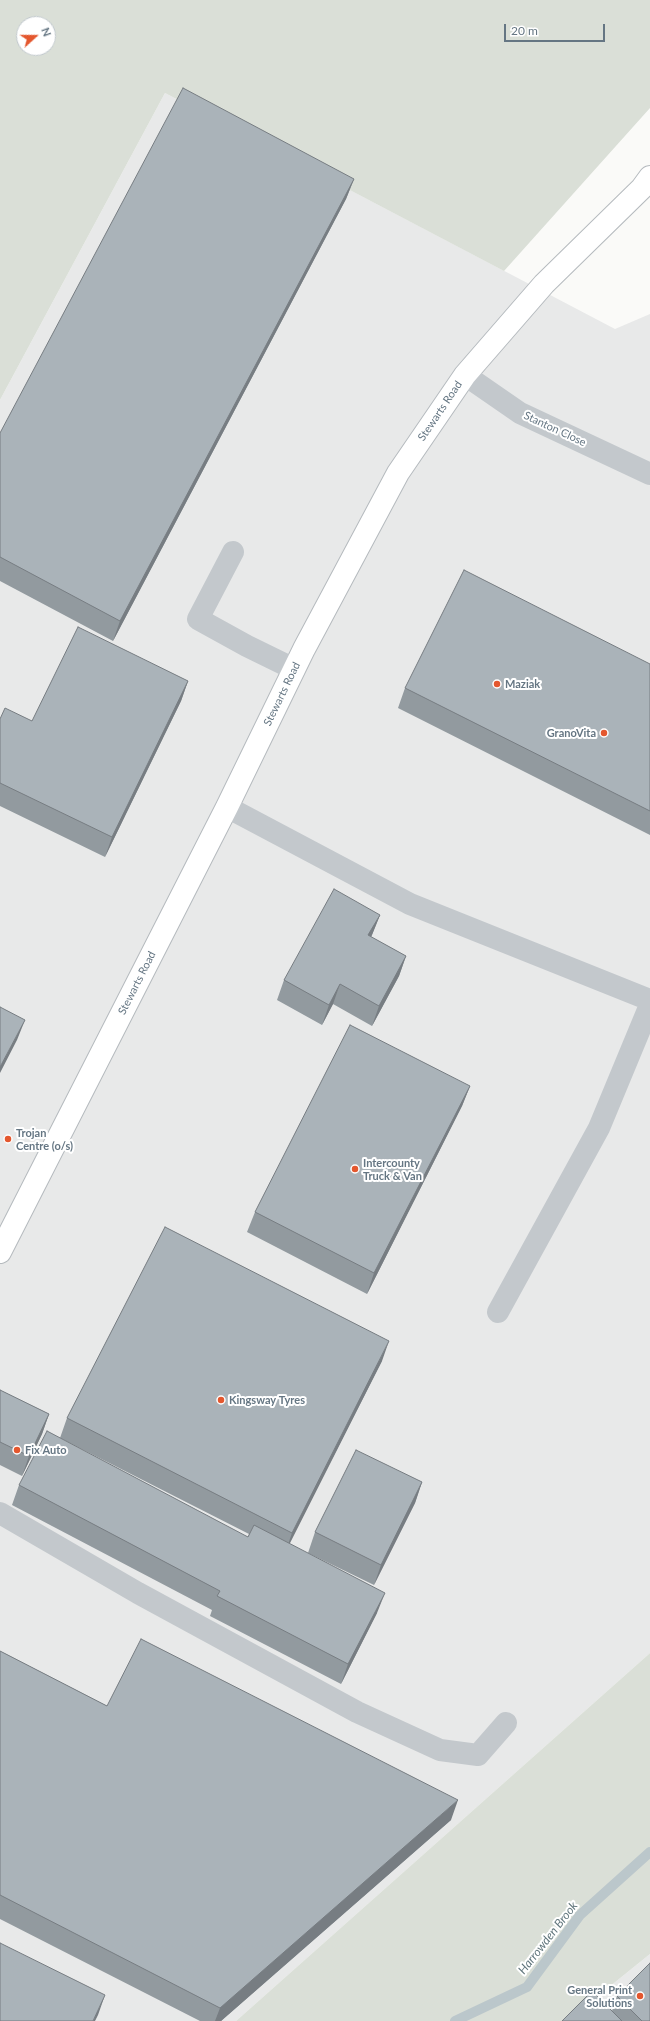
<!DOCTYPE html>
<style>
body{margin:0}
#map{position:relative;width:650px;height:2021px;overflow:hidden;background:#fafaf8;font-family:Lato,sans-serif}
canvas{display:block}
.north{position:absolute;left:16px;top:16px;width:40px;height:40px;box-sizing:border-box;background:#fff;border:1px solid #c1c8cd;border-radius:50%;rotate:69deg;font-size:11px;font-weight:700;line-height:16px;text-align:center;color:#657683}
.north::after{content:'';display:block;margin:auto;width:14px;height:18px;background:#e4572e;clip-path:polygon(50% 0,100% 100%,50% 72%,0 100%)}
.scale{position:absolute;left:504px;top:24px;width:101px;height:18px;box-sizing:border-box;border:2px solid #657683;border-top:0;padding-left:5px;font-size:12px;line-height:14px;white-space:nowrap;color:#657683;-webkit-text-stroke:3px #fff;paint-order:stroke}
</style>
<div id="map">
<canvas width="650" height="2021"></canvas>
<div class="north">N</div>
<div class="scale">20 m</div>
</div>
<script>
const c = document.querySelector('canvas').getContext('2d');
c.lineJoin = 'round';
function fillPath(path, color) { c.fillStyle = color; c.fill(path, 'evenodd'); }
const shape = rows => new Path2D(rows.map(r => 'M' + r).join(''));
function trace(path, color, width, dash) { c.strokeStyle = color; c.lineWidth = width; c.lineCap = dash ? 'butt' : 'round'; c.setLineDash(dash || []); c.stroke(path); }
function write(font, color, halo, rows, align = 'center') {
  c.font = font + ' Lato,sans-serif'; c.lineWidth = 4; c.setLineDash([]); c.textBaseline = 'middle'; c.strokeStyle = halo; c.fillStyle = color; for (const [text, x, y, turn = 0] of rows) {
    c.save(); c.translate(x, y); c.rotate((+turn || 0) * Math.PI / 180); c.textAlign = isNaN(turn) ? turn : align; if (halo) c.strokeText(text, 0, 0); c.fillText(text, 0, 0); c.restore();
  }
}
const built = shape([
 [165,93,615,329,650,314,650,1653,236,2021,0,2021,0,400],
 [650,1954,650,2021,567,2021]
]);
const green = shape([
 [0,0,650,0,650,108,504,271,165,93,0,400],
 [24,24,48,24,48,48,24,48],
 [650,1653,650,1954,567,2021,236,2021]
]);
const stream = shape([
 [455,2021,527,1987,580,1915,650,1852]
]);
const minor = shape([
 [465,375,520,413,650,474],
 [233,552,198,619,247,646,294,669],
 [227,807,410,904,650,1000],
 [498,1312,599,1128,650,1005],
 [0,1513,138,1593,357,1712,440,1750,478,1755,506,1723]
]);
const major = shape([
 [0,1252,227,807,304,649,398,473,465,375,544,284,642,188,650,177]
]);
const wall = shape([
 [354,179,346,199,113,641,0,581,0,433],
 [650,664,650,835,398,708,405,688],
 [188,681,181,701,105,857,0,806,0,719,32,721],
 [380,915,371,937,406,956,399,976,372,1026,333,1004,322,1025,277,1000,284,980],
 [470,1086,462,1106,367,1294,247,1232,255,1212],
 [382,1361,289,1543,377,1613,341,1684,210,1616,212,1610,12,1505,19,1485,248,1537,249,1534,60,1438,67,1418],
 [0,1390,49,1414,42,1434,22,1476,0,1465],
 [422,1482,415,1503,374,1585,308,1553,315,1532],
 [0,1651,107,1706,451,1820,221,2021,200,2021,0,1919],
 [617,1996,650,2021,562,2021,612,2011]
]);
const shadedWall = shape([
 [354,179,346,199,113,641,120,621],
 [188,681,181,701,105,857,112,837],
 [380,915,372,935,361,955,368,935],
 [406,956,399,976,372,1026,379,1006],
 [340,984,333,1004,322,1025,329,1005],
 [25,1020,17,1040,0,1073,0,1067],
 [470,1086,462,1106,367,1294,374,1273],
 [389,1341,382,1361,285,1553,292,1533],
 [49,1414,42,1434,22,1476,29,1456],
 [422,1482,415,1503,374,1585,381,1565],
 [385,1593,377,1613,341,1684,348,1664],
 [458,1800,451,1820,221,2021,215,2021,220,2008],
 [105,1995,98,2015,95,2021,93,2021]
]);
const building = shape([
 [183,88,354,179,120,621,0,557,0,433,183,88],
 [464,570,650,664,650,811,405,688,464,570],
 [78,627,188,681,112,837,0,783,0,719,5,708,32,721,78,627],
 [334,889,380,915,368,935,406,956,379,1006,340,984,329,1005,284,980,334,889],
 [0,1007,25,1020,0,1067,0,1007],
 [350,1025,470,1086,374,1273,255,1212,350,1025],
 [165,1227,389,1341,292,1533,67,1418,165,1227],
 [0,1390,49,1414,29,1456,0,1442,0,1390],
 [47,1431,248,1537,254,1525,385,1593,348,1664,217,1596,220,1591,19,1485,47,1431],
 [356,1450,422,1482,381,1565,315,1532,356,1450],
 [141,1639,458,1800,220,2008,0,1895,0,1651,107,1706,141,1639],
 [0,1943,105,1995,93,2021,0,2021,0,1943],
 [650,1963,650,2021,642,2021,617,1996,650,1963],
 [592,1991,622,2021,562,2021,592,1991]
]);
const markers = [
 [497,684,4,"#e4572e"],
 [604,733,4,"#e4572e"],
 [8,1139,4,"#e4572e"],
 [355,1169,4,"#e4572e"],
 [221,1400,4,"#e4572e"],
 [17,1450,4,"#e4572e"],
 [640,1996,4,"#e4572e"]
];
const streetNames = [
 ["Stewarts Road",440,411,-56],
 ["Stanton Close",555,429,25],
 ["Stewarts Road",282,694,-64],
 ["Stewarts Road",137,983,-63]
];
const poiNames = [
 ["Maziak",505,684],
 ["GranoVita",596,733,"right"],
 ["Trojan",16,1133],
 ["Centre (o/s)",16,1146],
 ["Intercounty",363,1163],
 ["Truck & Van",363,1176],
 ["Kingsway Tyres",229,1400],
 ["Fix Auto",25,1450],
 ["General Print",632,1990,"right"],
 ["Solutions",632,2003,"right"]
];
const waterNames = [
 ["Harrowden Brook",548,1938,-52]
];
fillPath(built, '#e8e9e9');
fillPath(green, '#dadfd7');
trace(stream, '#bbc7cb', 10);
trace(major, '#b5babe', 24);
trace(minor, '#c3c8cc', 22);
trace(major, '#fff', 22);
fillPath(wall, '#929a9f');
fillPath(shadedWall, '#777d82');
fillPath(building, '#aab3b9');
trace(building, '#777d82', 1);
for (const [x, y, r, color] of markers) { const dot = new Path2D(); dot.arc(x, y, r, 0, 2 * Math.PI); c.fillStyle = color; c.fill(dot); trace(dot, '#fff', 1.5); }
write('11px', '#657683', '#fff', streetNames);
write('bold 11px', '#657683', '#fff', poiNames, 'left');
write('italic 12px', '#60757c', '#fff', waterNames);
</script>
